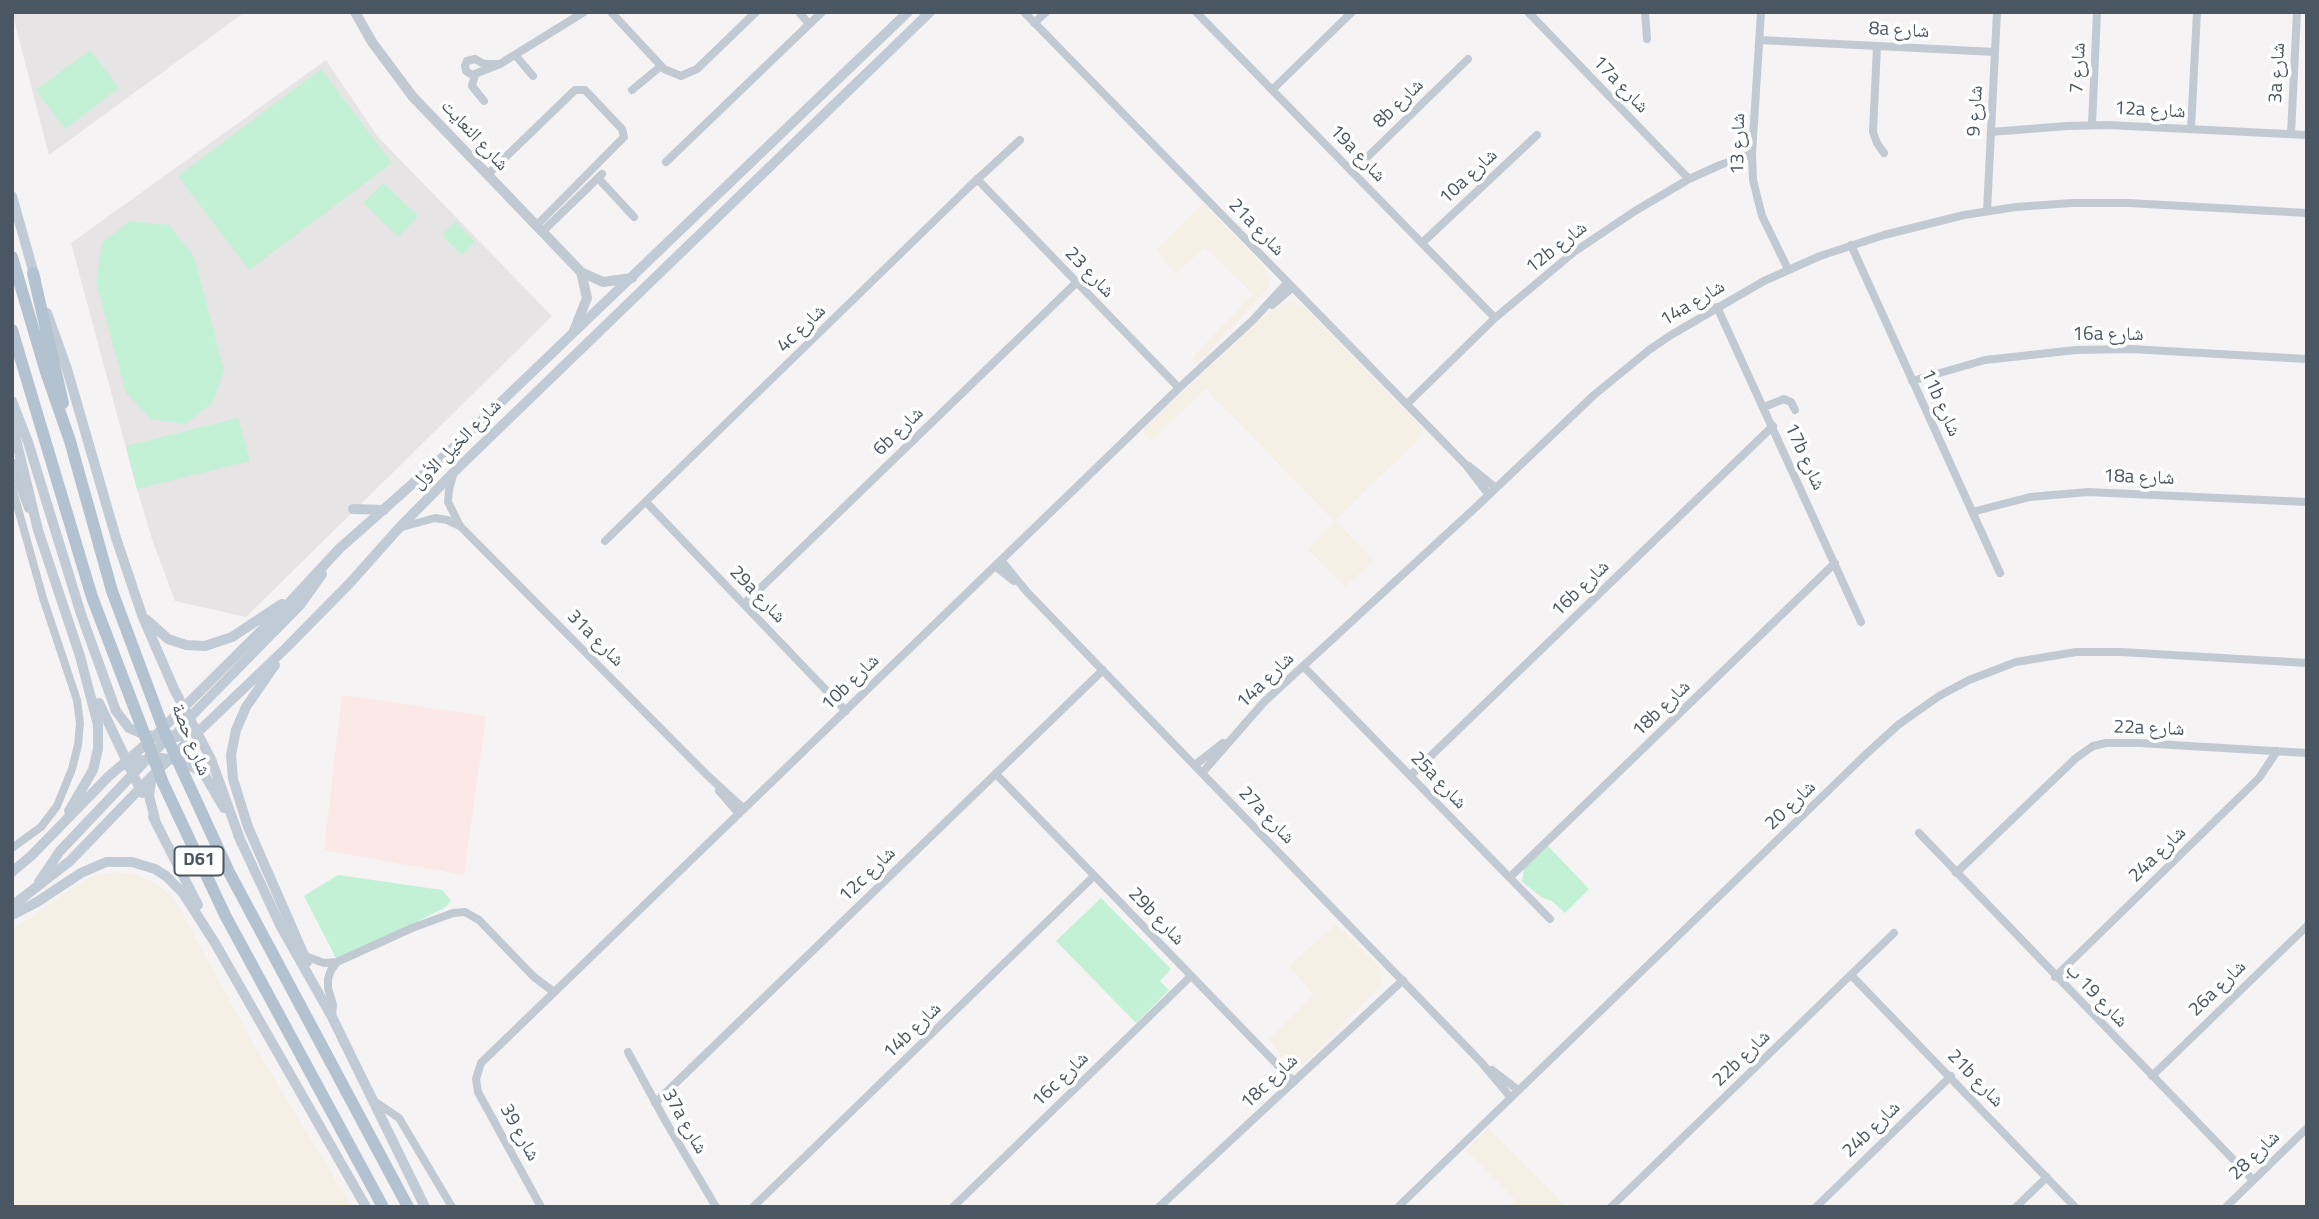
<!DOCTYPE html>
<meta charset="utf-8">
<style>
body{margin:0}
#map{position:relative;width:2319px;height:1219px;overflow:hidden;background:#f5f3f3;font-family:"Titillium Web",sans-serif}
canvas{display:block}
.frame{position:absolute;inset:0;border:14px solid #4a5661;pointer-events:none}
</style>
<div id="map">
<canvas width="2319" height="1219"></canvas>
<div class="frame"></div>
</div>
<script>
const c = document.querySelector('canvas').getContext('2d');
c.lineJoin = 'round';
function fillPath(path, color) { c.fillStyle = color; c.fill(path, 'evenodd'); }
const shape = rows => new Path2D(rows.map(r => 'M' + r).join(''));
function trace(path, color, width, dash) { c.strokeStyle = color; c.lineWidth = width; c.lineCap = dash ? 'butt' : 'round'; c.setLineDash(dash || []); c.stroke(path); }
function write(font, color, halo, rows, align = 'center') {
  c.font = font + ' "Titillium Web","Noto Naskh Arabic",sans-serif'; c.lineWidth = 7; c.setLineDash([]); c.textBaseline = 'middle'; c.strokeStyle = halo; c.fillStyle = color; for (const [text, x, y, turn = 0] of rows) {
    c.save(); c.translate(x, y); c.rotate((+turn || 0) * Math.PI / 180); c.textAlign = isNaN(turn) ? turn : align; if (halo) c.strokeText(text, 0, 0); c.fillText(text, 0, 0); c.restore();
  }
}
const education = shape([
 [12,12,245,12,49,155],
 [326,60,378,137,552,316,246,617,175,601,151,536,137,489,71,243]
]);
const medical = shape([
 [342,695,486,716,464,875,324,850]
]);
const green = shape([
 [90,50,119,88,65,129,36,90],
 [321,69,392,163,249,270,178,176],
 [383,183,418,216,398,237,363,203],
 [130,221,169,225,194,257,224,370,213,402,185,424,151,419,126,393,96,282,102,242],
 [456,222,475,242,462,255,442,235],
 [238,418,250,461,137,489,126,446],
 [1548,846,1589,889,1565,913,1552,901,1543,898,1522,882,1524,868],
 [338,875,442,890,451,900,446,907,338,962,304,896],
 [1101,898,1171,969,1160,981,1169,990,1136,1023,1056,941]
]);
const sand = shape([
 [1203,203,1263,266,1270,279,1267,290,1198,363,1192,358,1253,294,1205,247,1175,274,1157,249],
 [1291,302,1303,306,1422,428,1420,438,1334,521,1206,389,1150,441,1143,430,1272,308],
 [1336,521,1374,560,1345,587,1308,549],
 [116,872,133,874,152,881,171,895,183,914,252,1042,352,1207,12,1207,12,930,83,881,96,875],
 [1336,924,1379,966,1382,984,1305,1063,1296,1066,1286,1064,1269,1039,1314,995,1289,966],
 [1488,1128,1567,1207,1509,1207,1515,1200,1466,1150]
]);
const minor = shape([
 [611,12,664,69,681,76,697,69,756,12],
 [799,12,809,24],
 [1024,12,1466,465,1489,495],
 [1196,12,1495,318],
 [1528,12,1689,179],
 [1645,12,1647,39],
 [1761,12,1752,154,1753,180,1762,216,1788,269],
 [1034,23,1046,12],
 [1759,40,1995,52],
 [1877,46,1873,132,1877,143,1884,153],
 [516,56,533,76],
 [475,59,484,64,500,64,472,75,466,71,465,66,467,61,475,59],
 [500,64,584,12],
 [475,75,472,86,484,101],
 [632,90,661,66],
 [1272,90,1352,12],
 [2092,125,2097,12],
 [2191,129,2197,12],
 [1991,132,2067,126,2108,125,2307,135],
 [2291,134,2297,12],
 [666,162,822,12],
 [1352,172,1468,59],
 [487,175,575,90,585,90,622,129,624,137,536,226],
 [598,178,634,217],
 [977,179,1179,388],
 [1987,211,1997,12],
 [542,232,602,174],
 [1422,243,1537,135],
 [1851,245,2000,573],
 [1272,305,1292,288],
 [1717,307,1861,622],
 [1912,381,1985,360,2076,350,2131,349,2307,359],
 [1407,404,1495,318,1574,252,1635,211,1689,179,1720,165,1752,154],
 [1764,407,1784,399,1791,402,1795,410],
 [1469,466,1496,488],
 [453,475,449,490,448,502,460,526,707,775,744,809],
 [12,487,43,598,77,700,80,723,78,745,72,769,57,806,41,827,12,848],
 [646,502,846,711],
 [1972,512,2030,497,2088,492,2307,502],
 [402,527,435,518,447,520,460,526],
 [605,541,969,187,1020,140],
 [1001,560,1027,592,1481,1062,1511,1098],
 [995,566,1014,581],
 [744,604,1077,282],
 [1303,666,1550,919],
 [1195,765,1223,743],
 [1202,773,1264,702,1475,508,1594,395,1649,350,1671,335,1764,281,1820,256,1884,235,1964,215,2016,207,2072,203,2129,203,2307,213],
 [996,774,1294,1082],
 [1411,775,1773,426],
 [719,791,739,814],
 [1919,833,2253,1180],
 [1956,873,2076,758,2093,746,2106,743,2139,743,2307,753],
 [1510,877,1835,563],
 [305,956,324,963,337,962,412,928,453,913,465,912,479,920,534,977,554,992],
 [1851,975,2075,1207],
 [2055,977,2259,778,2277,751],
 [332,1017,333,1005,328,988,328,979,331,970,337,962],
 [628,1052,666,1122,716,1207],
 [1492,1070,1518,1090],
 [2152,1076,2307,926],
 [374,1101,399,1118,452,1207],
 [655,1103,1103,670],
 [541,1207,478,1092,476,1079,481,1063,1179,388,1253,320,1287,283],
 [753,1207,1094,876],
 [953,1207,1191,976],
 [1159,1207,1403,980],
 [1398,1207,1863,757,1898,725,1939,696,1969,680,2016,662,2076,652,2121,652,2307,663],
 [1611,1207,1894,933],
 [1816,1207,1951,1076],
 [2016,1207,2047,1177],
 [2226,1207,2307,1128]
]);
const tertiary = shape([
 [355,12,372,42,413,97,581,272,603,282,632,278],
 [574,331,587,298,581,272],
 [12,463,29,508]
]);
const secondary = shape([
 [12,196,36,281],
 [47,313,67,369,116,538,142,615,174,689,211,759,241,842],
 [12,401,28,442,81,614,116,711,129,728,145,735,173,738,195,732],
 [12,423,38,530,80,656,98,725,98,749,93,770,69,811],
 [353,509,384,510],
 [147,620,168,639,186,645,205,646,232,637,282,604],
 [275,665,246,707,236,730,231,755,233,779,248,827,307,962],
 [99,703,142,793],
 [173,738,194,713,300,605,322,574],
 [125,765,136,761,161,758,183,761,204,774,224,808],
 [152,776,149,796,156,823],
 [153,817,198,905],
 [238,835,280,925,332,1017,425,1207],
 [12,872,31,856,108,777,154,737,289,603,339,549,453,448,908,12],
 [39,882,60,851,170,735],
 [12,906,70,861,153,775,286,648,349,584,399,528,459,467,930,12],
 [12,915,37,902,81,873,106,862,132,862,155,869,166,876,183,893,215,943,366,1207]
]);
const primary = shape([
 [12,257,46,372,70,441,112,591,165,733,229,872,408,1207],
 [33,273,63,403],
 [12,330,92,597,163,783,225,915,383,1207]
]);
const shields = [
 [199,861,49]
];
const shieldNames = [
 ["D61",199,861]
];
const streetNames = [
 ["8a شارع",1899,31,3],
 ["شارع 7",2079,68,-87],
 ["3a شارع",2278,73,-87],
 ["17a شارع",1620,85,46],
 ["8b شارع",1399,104,-44],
 ["شارع 9",1976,111,-87],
 ["12a شارع",2150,111,3],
 ["شارع النعايت",474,136,47],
 ["شارع 13",1739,144,-89],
 ["19a شارع",1357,154,46],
 ["10a شارع",1469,177,-43],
 ["21a شارع",1256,228,46],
 ["12b شارع",1557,248,-38],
 ["شارع 23",1089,273,46],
 ["14a شارع",1693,304,-31],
 ["4c شارع",802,329,-44],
 ["16a شارع",2108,335],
 ["11b شارع",1940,403,66],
 ["6b شارع",899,432,-44],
 ["شارع الخيل الأول",457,445,-45],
 ["17b شارع",1804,457,65],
 ["18a شارع",2139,478,2],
 ["16b شارع",1581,589,-44],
 ["29a شارع",757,595,46],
 ["31a شارع",595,639,45],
 ["14a شارع",1266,681,-44],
 ["10b شارع",851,683,-44],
 ["18b شارع",1662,709,-44],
 ["22a شارع",2149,729,2],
 ["شارع حصة",190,740,68],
 ["25a شارع",1438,781,46],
 ["شارع 20",1791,806,-44],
 ["27a شارع",1266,816,46],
 ["24a شارع",2158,855,-44],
 ["12c شارع",868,875,-44],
 ["29b شارع",1156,917,46],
 ["26a شارع",2218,989,-44],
 ["شارع 19 ب",2096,996,46],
 ["14b شارع",913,1031,-44],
 ["22b شارع",1742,1059,-44],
 ["21b شارع",1975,1079,46],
 ["16c شارع",1061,1080,-44],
 ["18c شارع",1270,1082,-43],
 ["37a شارع",684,1122,60],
 ["24b شارع",1872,1130,-44],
 ["شارع 39",519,1133,61],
 ["شارع 28",2255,1156,-44]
];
fillPath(education, '#e6e4e5');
fillPath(medical, '#fce8e6');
fillPath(green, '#c3f1d5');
fillPath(sand, '#f5f0e5');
trace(minor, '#c1cad2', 8);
trace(tertiary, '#c1cad2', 10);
trace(secondary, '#c1cbd6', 10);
trace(primary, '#b3c2d1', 12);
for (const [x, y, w] of shields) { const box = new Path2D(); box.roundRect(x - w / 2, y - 14.5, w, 29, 5); c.fillStyle = '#fff'; c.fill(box); trace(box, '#4a5661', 2); }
write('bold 18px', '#4a5661', null, shieldNames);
write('19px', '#4a5661', '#fff', streetNames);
</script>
